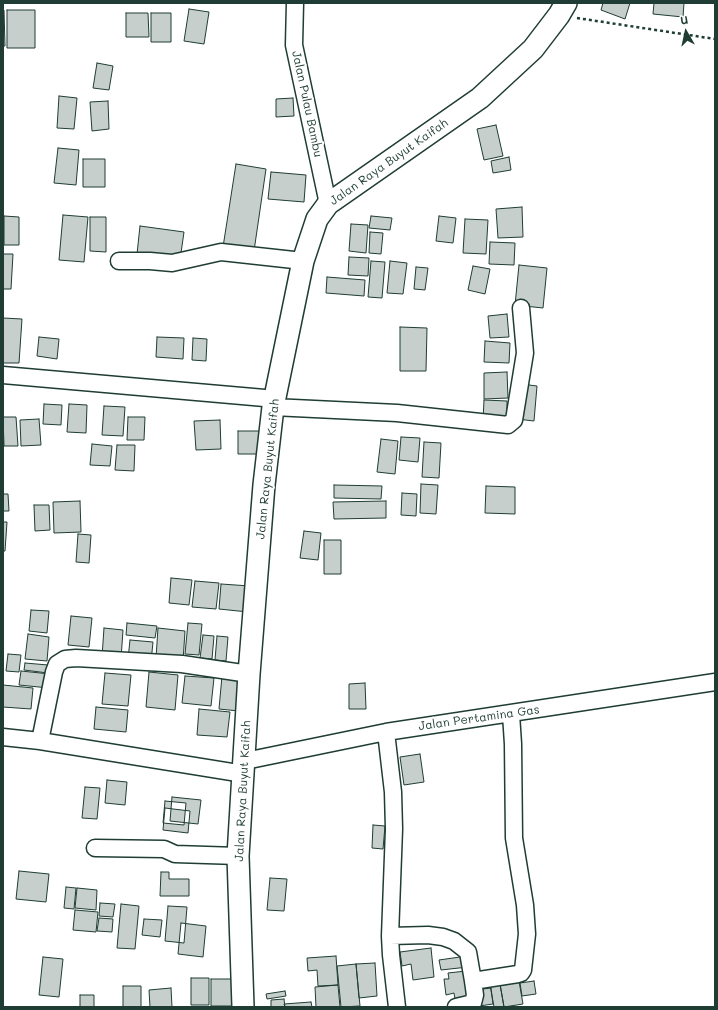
<!DOCTYPE html>
<style>
body{margin:0}
#map{position:relative;width:718px;height:1010px;overflow:hidden;background:#fff;font-family:Mali,sans-serif}
canvas{display:block}
.frame{position:absolute;inset:0;border:4px solid #1f3d34;pointer-events:none}
.north{position:absolute;left:666px;top:12px;width:40px;height:40px;-webkit-text-stroke:3px #fff;paint-order:stroke;rotate:351deg;font-size:11px;font-weight:700;line-height:16px;text-align:center;color:#1f3d34}
.north::after{content:'';display:block;margin:auto;width:14px;height:18px;background:#1f3d34;clip-path:polygon(50% 0,100% 100%,50% 72%,0 100%)}
</style>
<div id="map">
<canvas width="718" height="1010"></canvas>
<div class="frame"></div>
<div class="north">U</div>
</div>
<script>
const c = document.querySelector('canvas').getContext('2d');
c.lineJoin = 'round';
function fillPath(path, color) { c.fillStyle = color; c.fill(path, 'evenodd'); }
const shape = rows => new Path2D(rows.map(r => 'M' + r).join(''));
function trace(path, color, width, dash) { c.strokeStyle = color; c.lineWidth = width; c.lineCap = dash ? 'butt' : 'round'; c.setLineDash(dash || []); c.stroke(path); }
function write(font, color, halo, rows, align = 'center') {
  c.font = font + ' Mali,sans-serif'; c.lineWidth = 4; c.setLineDash([]); c.textBaseline = 'middle'; c.strokeStyle = halo; c.fillStyle = color; for (const [text, x, y, turn = 0] of rows) {
    c.save(); c.translate(x, y); c.rotate((+turn || 0) * Math.PI / 180); c.textAlign = isNaN(turn) ? turn : align; if (halo) c.strokeText(text, 0, 0); c.fillText(text, 0, 0); c.restore();
  }
}
const building = shape([
 [603,3,630,3,625,19,601,10,603,3],
 [654,3,684,3,683,17,653,14,654,3],
 [189,9,209,12,204,44,184,41,189,9],
 [3,10,4,10,5,46,3,46,3,10],
 [7,10,35,10,35,48,7,48,7,10],
 [126,13,148,13,149,37,126,37,126,13],
 [151,13,171,13,171,42,151,42,151,13],
 [97,63,113,66,109,90,93,88,97,63],
 [59,96,77,98,74,129,57,128,59,96],
 [293,98,294,116,276,117,276,99,293,98],
 [108,101,109,129,92,131,90,102,108,101],
 [496,125,503,156,484,160,477,129,496,125],
 [58,148,79,150,76,185,54,183,58,148],
 [509,157,511,170,493,173,491,161,509,157],
 [83,159,105,159,105,187,83,187,83,159],
 [236,164,266,169,254,251,223,247,236,164],
 [271,172,306,175,304,202,268,199,271,172],
 [522,207,523,237,498,238,496,209,522,207],
 [63,215,88,217,84,262,59,260,63,215],
 [4,216,19,217,19,245,4,245,4,216],
 [371,216,392,218,390,230,369,228,371,216],
 [439,216,456,218,453,243,436,241,439,216],
 [90,217,106,217,106,252,90,251,90,217],
 [465,219,488,220,486,254,463,253,465,219],
 [351,224,368,225,366,253,349,251,351,224],
 [140,226,184,232,180,260,137,254,140,226],
 [370,232,383,233,381,254,369,253,370,232],
 [490,242,515,243,514,265,489,264,490,242],
 [3,254,13,254,11,289,3,289,3,254],
 [349,257,369,258,368,276,348,275,349,257],
 [371,261,385,262,382,298,368,297,371,261],
 [390,261,407,263,403,294,387,293,390,261],
 [519,265,547,268,543,308,515,305,519,265],
 [473,266,490,269,485,294,468,290,473,266],
 [416,267,428,268,425,290,414,289,416,267],
 [327,277,365,280,364,296,326,293,327,277],
 [507,314,509,337,490,338,488,316,507,314],
 [3,318,22,319,19,363,3,363,3,318],
 [400,327,427,328,426,371,400,371,400,327],
 [39,337,59,339,57,359,37,356,39,337],
 [157,337,184,338,183,359,156,357,157,337],
 [193,338,207,339,206,361,192,360,193,338],
 [485,341,510,343,509,363,484,362,485,341],
 [507,372,508,398,484,399,484,373,507,372],
 [521,384,537,386,534,421,517,419,521,384],
 [484,400,507,401,507,422,483,421,484,400],
 [44,404,62,405,61,425,43,424,44,404],
 [69,404,87,405,86,433,67,432,69,404],
 [104,406,125,407,123,436,102,435,104,406],
 [3,417,16,417,18,446,4,446,3,417],
 [128,417,145,417,144,440,127,440,128,417],
 [39,419,41,445,21,446,20,420,39,419],
 [220,420,221,449,196,450,194,421,220,420],
 [238,431,261,431,261,454,238,454,238,431],
 [401,437,420,438,418,462,399,460,401,437],
 [381,439,398,441,395,474,377,472,381,439],
 [424,442,441,443,439,478,422,477,424,442],
 [92,444,112,446,110,466,90,465,92,444],
 [117,445,135,445,134,471,115,470,117,445],
 [421,484,438,485,436,514,420,513,421,484],
 [334,485,382,486,381,499,334,498,334,485],
 [486,486,515,487,515,514,485,513,486,486],
 [402,493,417,494,416,516,401,515,402,493],
 [3,494,8,494,9,511,3,511,3,494],
 [80,501,81,532,54,533,53,502,80,501],
 [386,501,386,518,334,519,333,502,386,501],
 [34,505,49,505,50,530,35,531,34,505],
 [3,522,7,522,5,551,3,551,3,522],
 [304,531,321,533,318,560,300,558,304,531],
 [78,534,91,535,89,563,76,562,78,534],
 [324,540,341,540,341,574,324,574,324,540],
 [171,578,192,580,189,605,169,603,171,578],
 [195,581,219,583,216,609,192,607,195,581],
 [221,584,250,586,248,612,219,609,221,584],
 [31,610,49,611,47,633,29,631,31,610],
 [71,616,92,618,89,647,68,645,71,616],
 [127,623,157,626,155,638,126,635,127,623],
 [188,623,202,624,199,655,185,654,188,623],
 [104,628,123,630,121,659,102,657,104,628],
 [158,628,185,631,183,661,156,658,158,628],
 [28,634,49,637,47,661,25,659,28,634],
 [203,635,214,636,212,659,200,658,203,635],
 [217,636,228,637,226,661,215,660,217,636],
 [130,640,153,642,151,662,128,659,130,640],
 [8,654,21,655,19,672,6,671,8,654],
 [25,663,48,665,48,673,24,670,25,663],
 [21,671,50,674,49,688,19,685,21,671],
 [149,672,178,675,175,710,146,707,149,672],
 [105,673,131,675,128,706,102,704,105,673],
 [185,676,214,678,211,706,182,703,185,676],
 [222,676,242,678,239,711,219,709,222,676],
 [365,683,366,709,349,709,349,684,365,683],
 [3,685,33,688,31,709,3,707,3,685],
 [96,707,128,710,126,732,94,729,96,707],
 [199,709,230,712,227,737,197,735,199,709],
 [420,754,424,782,404,785,400,757,420,754],
 [107,780,127,782,125,805,105,803,107,780],
 [85,787,100,788,97,819,82,818,85,787],
 [172,797,201,800,198,824,170,821,172,797],
 [165,801,186,803,184,825,163,823,165,801],
 [165,808,190,811,188,833,163,830,165,808],
 [373,825,385,826,383,849,372,848,373,825],
 [19,871,49,874,46,902,16,899,19,871],
 [161,872,169,872,169,879,189,879,189,896,160,896,161,872],
 [270,878,287,879,284,911,267,910,270,878],
 [66,887,76,888,74,909,64,908,66,887],
 [77,888,97,890,96,910,75,908,77,888],
 [100,903,115,904,113,917,99,916,100,903],
 [121,904,139,906,135,949,117,948,121,904],
 [168,906,187,907,184,943,165,941,168,906],
 [75,910,98,912,96,932,73,930,75,910],
 [99,918,113,919,112,932,97,931,99,918],
 [144,919,162,920,160,937,142,935,144,919],
 [181,923,206,926,203,957,178,954,181,923],
 [431,948,434,977,413,980,411,964,402,966,400,952,431,948],
 [336,956,338,985,318,986,317,970,308,971,307,958,336,956],
 [467,956,468,967,441,970,439,960,467,956],
 [43,957,63,959,59,997,39,995,43,957],
 [375,963,377,996,359,998,356,964,375,963],
 [356,964,360,1006,341,1007,337,966,356,964],
 [466,971,469,996,455,999,454,993,446,995,444,979,449,979,448,973,466,971],
 [191,978,209,978,209,1005,191,1005,191,978],
 [211,979,232,979,232,1006,211,1006,211,979],
 [519,981,523,1004,504,1007,500,984,519,981],
 [534,981,536,994,522,996,520,983,534,981],
 [500,984,504,1007,494,1007,490,985,500,984],
 [338,985,340,1007,316,1007,315,987,338,985],
 [123,986,141,986,141,1007,123,1007,123,986],
 [171,988,172,1007,150,1007,149,990,171,988],
 [491,988,493,1004,479,1006,476,990,491,988],
 [285,991,286,996,267,999,266,994,285,991],
 [80,995,94,995,94,1007,80,1007,80,995],
 [284,999,285,1007,271,1007,271,1000,284,999],
 [311,1002,312,1007,285,1007,284,1004,311,1002]
]);
const path = shape([
 [577,18,715,39]
]);
const minor = shape([
 [295,3,294,45,328,204],
 [119,261,150,261,172,263,221,252,303,261],
 [3,375,276,399],
 [273,407,397,413,508,425,514,420,525,353,521,308],
 [386,732,393,792,394,829,390,936],
 [3,737,40,741,244,774],
 [40,741,54,672,57,664,65,659,76,658,182,664,249,674],
 [245,761,386,732,715,682],
 [95,848,164,849,175,854,238,856],
 [397,1007,391,955,390,936,428,935,443,937,454,941,468,952,473,981,518,974,521,973,523,970,527,934,525,905,514,838,513,744,511,714],
 [456,1007,473,1003,475,995,473,981]
]);
const tertiary = shape([
 [243,1007,238,856,249,674,264,485,273,407,303,261,317,219,328,204,480,98,533,49,559,15,566,3]
]);
const streetNames = [
 ["Jalan Pulau Bambu",307,104,78],
 ["Jalan Raya Buyut Kaifah",389,162,-35],
 ["Jalan Raya Buyut Kaifah",268,469,-84],
 ["Jalan Pertamina Gas",479,718,-8],
 ["Jalan Raya Buyut Kaifah",243,791,-87]
];
fillPath(building, '#c7cfcc');
trace(building, '#1f3d34', 1);
trace(minor, '#1f3d34', 19);
trace(tertiary, '#1f3d34', 24);
trace(path, '#1f3d34', 2.5, [3, 3]);
trace(minor, '#fff', 16);
trace(tertiary, '#fff', 21);
write('12px', '#1f3d34', '#fff', streetNames);
</script>
